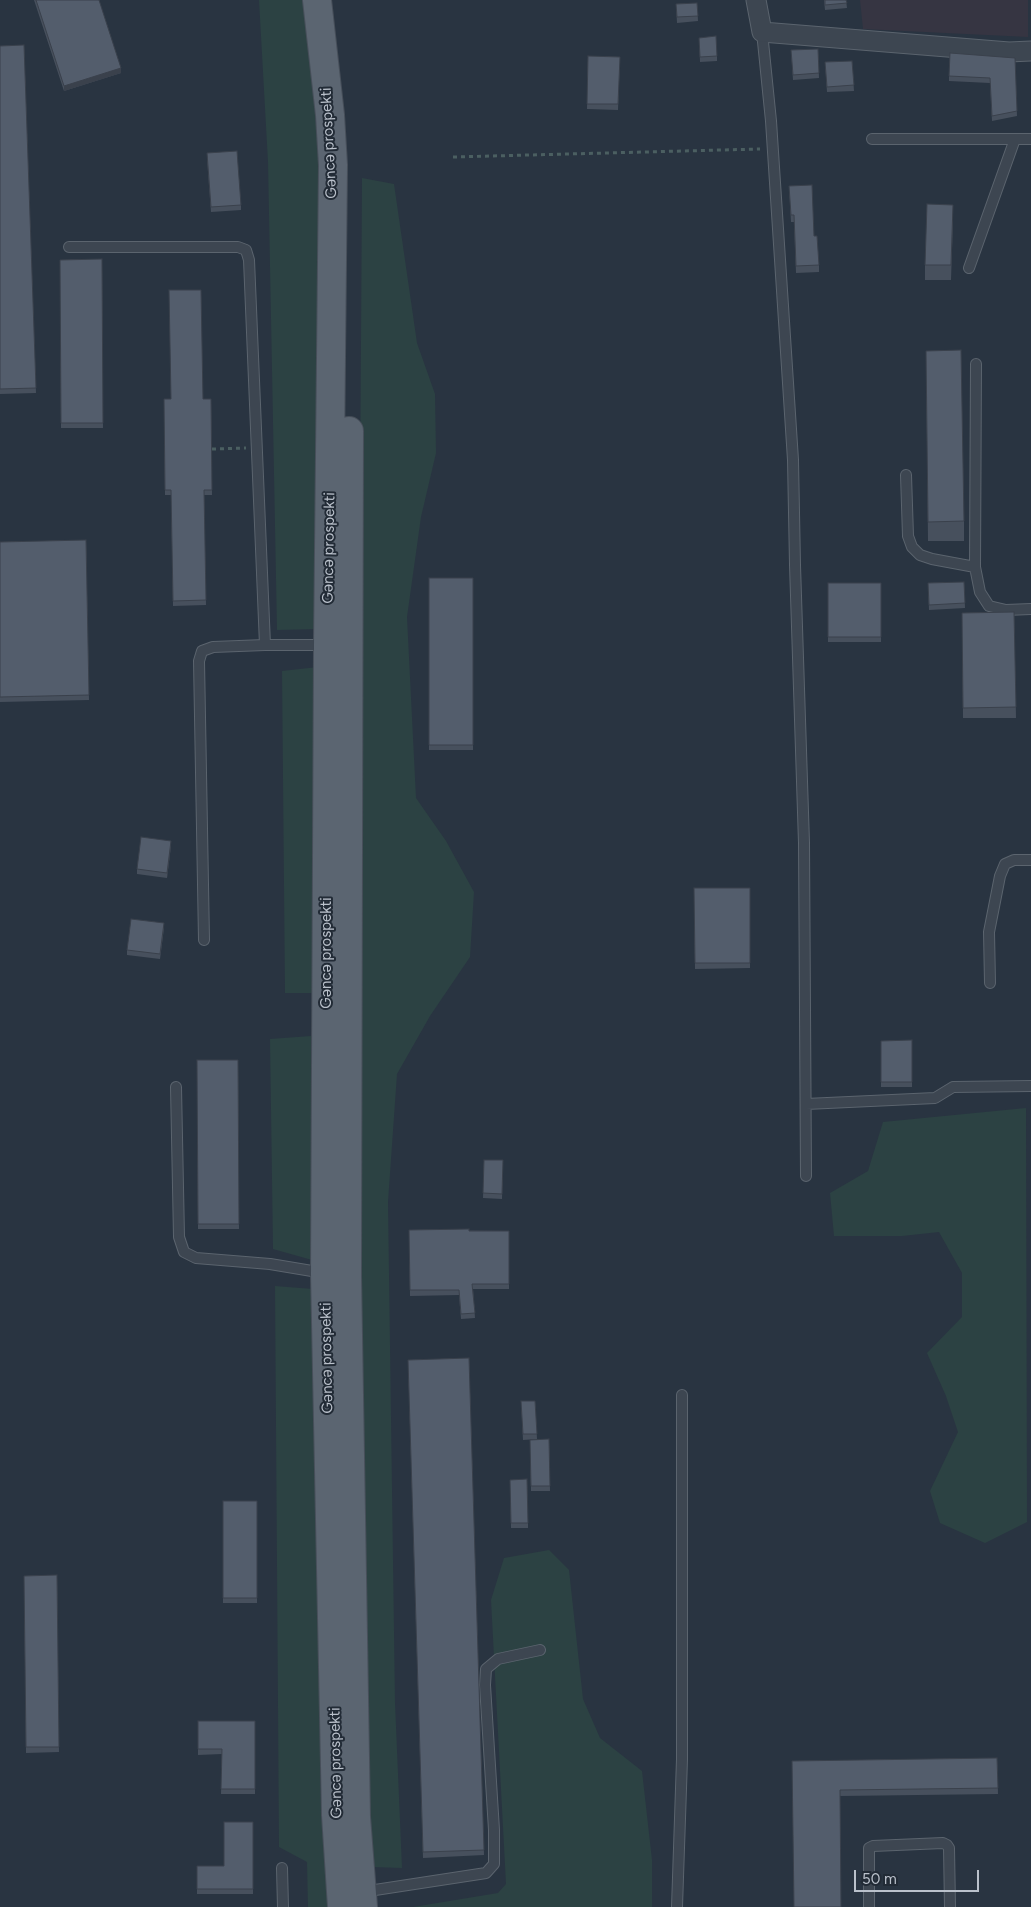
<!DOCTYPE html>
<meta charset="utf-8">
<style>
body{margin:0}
#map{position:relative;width:1031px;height:1907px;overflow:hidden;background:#293441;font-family:Figtree,sans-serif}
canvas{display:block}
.scale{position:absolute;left:854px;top:1870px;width:125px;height:22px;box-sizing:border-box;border:2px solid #bac1cb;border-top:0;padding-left:6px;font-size:15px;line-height:18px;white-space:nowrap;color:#bac1cb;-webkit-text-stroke:4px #222b36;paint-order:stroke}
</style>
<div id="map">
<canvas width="1031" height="1907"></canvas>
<div class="scale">50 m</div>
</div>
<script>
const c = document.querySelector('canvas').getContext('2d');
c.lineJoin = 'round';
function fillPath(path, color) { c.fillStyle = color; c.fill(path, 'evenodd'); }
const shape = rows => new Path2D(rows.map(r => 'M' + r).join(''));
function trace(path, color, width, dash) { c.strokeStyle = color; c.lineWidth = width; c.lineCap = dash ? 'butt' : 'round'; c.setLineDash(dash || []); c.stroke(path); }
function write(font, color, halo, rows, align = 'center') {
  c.font = font + ' Figtree,sans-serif'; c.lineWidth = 4; c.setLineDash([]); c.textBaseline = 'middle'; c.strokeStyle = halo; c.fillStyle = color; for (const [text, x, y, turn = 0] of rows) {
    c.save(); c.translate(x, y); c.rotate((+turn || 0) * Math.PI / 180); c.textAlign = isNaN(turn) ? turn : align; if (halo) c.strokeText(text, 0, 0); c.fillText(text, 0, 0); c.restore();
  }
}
const medical = shape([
 [860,0,1028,0,1028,37,863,29]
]);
const green = shape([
 [259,0,305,0,319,158,317,629,277,630,268,162],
 [362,178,394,184,417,343,435,394,436,453,421,517,407,617,416,798,446,841,474,892,470,957,430,1016,397,1074,388,1202,395,1703,402,1868,372,1867,365,1700,358,827],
 [318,667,315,993,285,993,282,671],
 [311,1036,312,1260,273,1249,270,1039],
 [1026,1108,1027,1522,985,1543,940,1523,930,1491,958,1432,946,1396,927,1353,962,1317,962,1273,939,1232,902,1236,834,1236,830,1193,868,1171,883,1122],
 [275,1286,313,1289,321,1811,329,1907,308,1907,307,1862,279,1847],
 [549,1550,569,1570,583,1699,600,1738,642,1771,652,1860,652,1907,413,1907,498,1893,506,1884,491,1600,504,1558]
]);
const path = shape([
 [453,157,760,149],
 [212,449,246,448]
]);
const lane = shape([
 [762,32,771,121,793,460,795,565,804,843,806,1176],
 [872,139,1031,139],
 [69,247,238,247,246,250,249,260,265,645,327,645],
 [969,268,1015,139],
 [906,475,908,536,912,547,920,555,932,559,975,567,980,592,989,606,1006,610,1031,609],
 [975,567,976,364],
 [204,940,199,661,202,651,213,647,265,645],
 [990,983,989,932,1000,876,1005,864,1014,860,1031,860],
 [176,1087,179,1237,184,1252,196,1258,270,1264,324,1273],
 [806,1104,935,1098,953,1087,1031,1086],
 [282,1868,283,1907],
 [362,1892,486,1873,494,1864,494,1830,485,1685,486,1669,498,1659,540,1650],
 [677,1907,682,1759,682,1395],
 [869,1907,869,1848,873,1846,943,1843,947,1845,949,1848,950,1907]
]);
const street = shape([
 [756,0,762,32,1009,52,1031,51]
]);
const primary = shape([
 [317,0,330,115,333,165,328,645,325,1273,336,1815,342,1907],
 [349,431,347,1274,356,1817,363,1907]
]);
const wall = shape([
 [34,0,99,0,121,73,64,91],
 [824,0,846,0,847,8,825,10],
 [697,3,698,21,677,23,676,4],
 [699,38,717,56,717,61,700,62],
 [24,45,36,393,0,394,0,46],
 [818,49,819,78,793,80,791,50],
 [588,56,620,57,618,110,587,109],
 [1015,58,1017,116,992,121,990,83,949,81,949,76],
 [852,61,854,91,827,92,825,62],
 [207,158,241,205,241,210,211,212],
 [789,186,814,236,819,265,819,272,796,273,794,222,791,222],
 [953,220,951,280,925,280,925,265],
 [102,259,103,428,61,428,60,260],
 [926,351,964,521,964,541,928,541],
 [164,399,211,399,212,495,204,495,206,605,173,606,171,495,165,495],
 [86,540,89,700,0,702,0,542],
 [429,578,473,578,473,750,429,750],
 [964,582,965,608,929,610,928,583],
 [828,583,881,583,881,642,828,642],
 [1014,612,1016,718,963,718,962,613],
 [171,846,167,878,137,874,137,869],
 [694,888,750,888,750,968,695,969],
 [164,928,160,959,127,955,127,950],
 [912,1040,912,1087,881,1087,881,1041],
 [197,1060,238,1060,239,1229,198,1229],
 [484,1160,503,1160,502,1199,483,1198],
 [409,1230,509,1231,509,1289,473,1289,475,1318,461,1319,459,1295,410,1296],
 [469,1358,484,1855,423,1858,408,1360],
 [521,1401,535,1401,537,1439,523,1440],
 [549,1439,550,1491,531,1491,530,1440],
 [510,1480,528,1523,528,1528,511,1528],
 [223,1501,257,1501,257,1603,223,1603],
 [57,1575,59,1752,26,1753,24,1576],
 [198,1721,255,1721,255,1794,221,1794,222,1754,198,1755],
 [997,1758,998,1794,840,1796,792,1761],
 [253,1822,253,1894,197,1894,197,1866,224,1866]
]);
const shadedWall = shape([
 [121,68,121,73,64,91,64,86],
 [171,841,171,846,167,878,167,873]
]);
const building = shape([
 [36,0,99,0,121,68,64,86,36,0],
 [825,0,846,0,847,3,825,5,825,0],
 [697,3,698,16,677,17,676,4,697,3],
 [716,36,717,56,700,57,699,38,716,36],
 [24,45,36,388,0,389,0,46,24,45],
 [818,49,819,73,793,75,791,50,818,49],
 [950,53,1015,58,1017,111,992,116,990,78,949,76,950,53],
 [588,56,620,57,618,104,587,104,588,56],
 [852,61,854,85,827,87,825,62,852,61],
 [237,151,241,205,211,207,207,153,237,151],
 [812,185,814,236,817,236,819,265,796,266,794,215,791,215,789,186,812,185],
 [927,204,953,205,951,265,925,265,927,204],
 [102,259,103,423,61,423,60,260,102,259],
 [169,290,201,290,203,399,211,399,212,490,204,490,206,600,173,601,171,490,165,490,164,399,171,399,169,290],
 [961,350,964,521,928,522,926,351,961,350],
 [86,540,89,695,0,697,0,542,86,540],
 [429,578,473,578,473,745,429,745,429,578],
 [964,582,965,603,929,605,928,583,964,582],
 [828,583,881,583,881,637,828,637,828,583],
 [1014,612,1016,707,963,708,962,613,1014,612],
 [141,837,171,841,167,873,137,869,141,837],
 [694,888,750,888,750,963,695,963,694,888],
 [131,919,164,923,160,954,127,950,131,919],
 [912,1040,912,1082,881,1082,881,1041,912,1040],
 [197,1060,238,1060,239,1224,198,1224,197,1060],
 [484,1160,503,1160,502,1194,483,1193,484,1160],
 [469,1229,469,1231,509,1231,509,1284,472,1284,475,1313,461,1314,459,1290,410,1290,409,1230,469,1229],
 [469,1358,484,1850,423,1852,408,1360,469,1358],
 [521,1401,535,1401,537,1434,523,1434,521,1401],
 [549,1439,550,1486,531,1486,530,1440,549,1439],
 [527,1479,528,1523,511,1523,510,1480,527,1479],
 [223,1501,257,1501,257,1598,223,1598,223,1501],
 [57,1575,59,1747,26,1747,24,1576,57,1575],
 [198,1721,255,1721,255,1789,221,1789,222,1749,198,1749,198,1721],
 [997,1758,998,1788,840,1790,841,1907,794,1907,792,1761,997,1758],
 [224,1822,253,1822,253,1889,197,1889,197,1866,224,1866,224,1822]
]);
const streetNames = [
 ["Gəncə prospekti",329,143,-93],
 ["Gəncə prospekti",329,548,-89],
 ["Gəncə prospekti",327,953,-90],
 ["Gəncə prospekti",327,1358,-91],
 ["Gəncə prospekti",336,1763,-91]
];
fillPath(medical, '#363542');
fillPath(green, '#2c4243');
trace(lane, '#5b646e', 12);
trace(street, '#5b646e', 21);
trace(primary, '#474f5a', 30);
trace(path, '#4b5f61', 3, [4, 4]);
trace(lane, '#3d4651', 10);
trace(street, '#3d4651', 19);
trace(primary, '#5b6571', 28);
fillPath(wall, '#47505d');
fillPath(shadedWall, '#3a414c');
fillPath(building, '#535d6c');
trace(building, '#3a414c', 1);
write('15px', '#bac1cb', '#222b36', streetNames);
</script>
